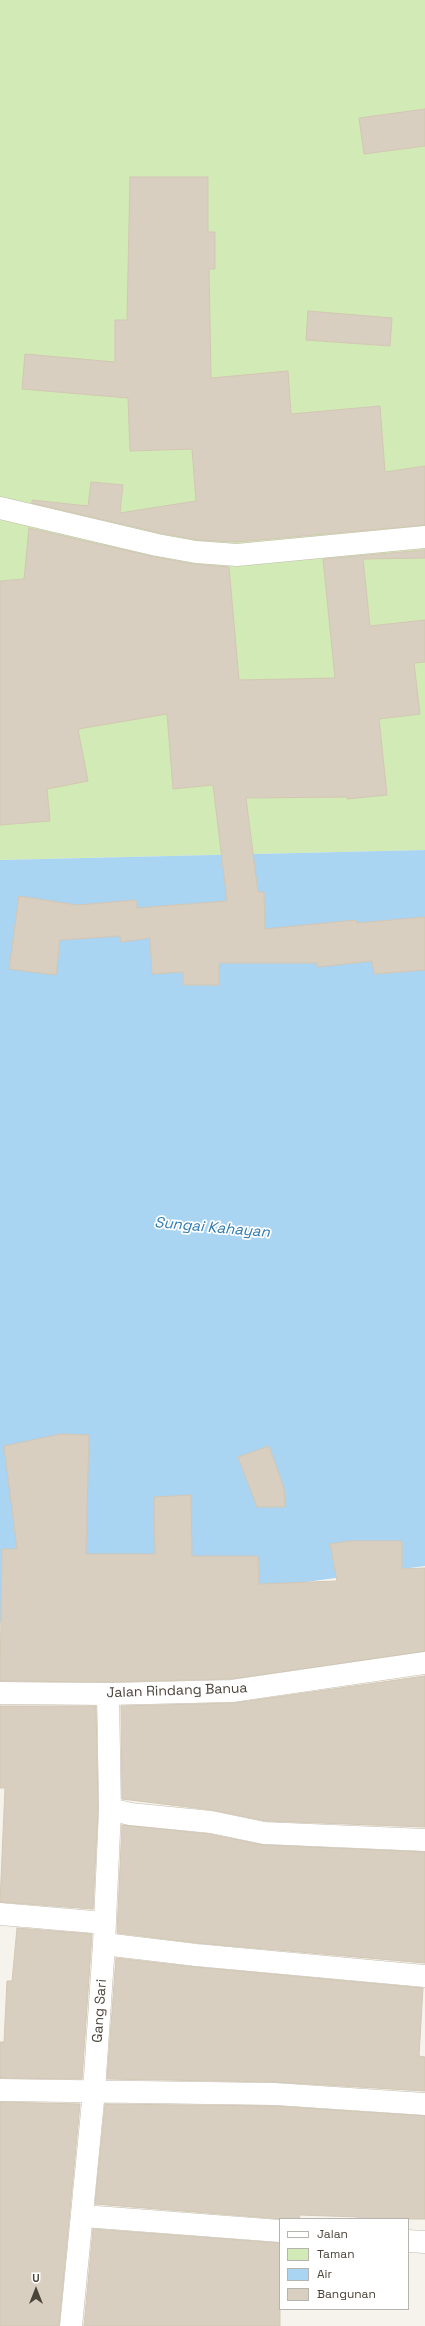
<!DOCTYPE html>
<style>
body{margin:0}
#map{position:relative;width:425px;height:2326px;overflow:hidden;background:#f6f3ec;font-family:"Space Grotesk",sans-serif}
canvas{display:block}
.legend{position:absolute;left:279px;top:2218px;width:130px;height:92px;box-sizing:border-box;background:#fff;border:1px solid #b7b4b0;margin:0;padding:5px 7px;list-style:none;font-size:12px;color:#4b4439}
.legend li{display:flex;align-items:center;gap:8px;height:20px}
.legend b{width:20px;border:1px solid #b7b4b0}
.north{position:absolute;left:16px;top:2270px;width:40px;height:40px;-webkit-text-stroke:3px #fff;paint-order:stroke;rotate:0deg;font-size:11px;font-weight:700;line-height:16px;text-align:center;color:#4b4439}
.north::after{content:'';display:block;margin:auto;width:14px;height:18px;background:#4b4439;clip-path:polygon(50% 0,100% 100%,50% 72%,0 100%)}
</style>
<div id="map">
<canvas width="425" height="2326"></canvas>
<ul class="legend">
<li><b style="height:5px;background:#fff"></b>Jalan</li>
<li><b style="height:11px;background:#d2eab5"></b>Taman</li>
<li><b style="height:11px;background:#a9d4f2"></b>Air</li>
<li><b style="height:11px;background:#d8cfc1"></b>Bangunan</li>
</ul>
<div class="north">U</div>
</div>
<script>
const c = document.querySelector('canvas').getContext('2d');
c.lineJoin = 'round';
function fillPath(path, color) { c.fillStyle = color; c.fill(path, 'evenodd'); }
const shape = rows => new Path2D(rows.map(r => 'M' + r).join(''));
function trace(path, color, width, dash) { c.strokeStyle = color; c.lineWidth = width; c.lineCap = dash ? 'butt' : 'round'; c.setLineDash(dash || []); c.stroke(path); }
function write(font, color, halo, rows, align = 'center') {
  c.font = font + ' "Space Grotesk",sans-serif'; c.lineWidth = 3.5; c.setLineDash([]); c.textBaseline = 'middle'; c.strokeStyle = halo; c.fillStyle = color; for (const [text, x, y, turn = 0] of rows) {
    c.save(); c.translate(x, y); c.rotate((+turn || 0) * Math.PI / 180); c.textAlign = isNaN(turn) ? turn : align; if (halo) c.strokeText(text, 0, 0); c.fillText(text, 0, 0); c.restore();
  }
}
const green = shape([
 [0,0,425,0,425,850,0,860]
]);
const water = shape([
 [425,850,425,1566,0,1623,0,860]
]);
const building = shape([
 [425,109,425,146,364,154,359,118,425,109],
 [130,177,208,177,208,232,215,232,215,269,209,269,211,378,288,371,291,414,380,406,385,472,425,466,425,525,237,542,198,540,160,533,32,503,32,500,88,506,91,482,123,485,120,513,196,501,192,449,130,451,128,398,22,389,25,354,115,362,115,320,127,320,130,177],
 [308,311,392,318,390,346,306,340,308,311],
 [29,528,155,557,194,564,229,567,239,680,335,678,323,559,425,550,425,558,363,559,370,626,425,620,425,662,414,663,420,714,379,719,387,795,347,799,347,797,246,798,258,892,264,892,265,929,356,920,357,923,425,917,425,970,374,974,372,961,317,967,317,963,219,963,219,985,183,985,183,972,152,974,150,938,121,942,120,936,60,940,56,975,9,969,19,896,77,905,136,900,137,908,227,901,213,785,173,789,167,714,78,729,88,781,47,789,50,821,0,825,0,581,24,579,29,528],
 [61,1434,89,1435,86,1554,155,1554,154,1497,191,1495,192,1556,258,1556,259,1584,337,1581,330,1544,349,1541,402,1541,402,1569,425,1568,425,1651,231,1679,108,1682,0,1681,2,1549,17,1549,4,1446,61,1434],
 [269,1446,284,1488,285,1507,257,1507,238,1457,269,1446],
 [425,1676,425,1827,266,1821,212,1810,122,1799,121,1706,234,1703,425,1676],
 [0,1706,96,1706,98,1809,93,1909,0,1902,5,1788,0,1788,0,1706],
 [122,1825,209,1834,263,1845,425,1852,425,1963,197,1943,117,1933,122,1825],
 [17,1928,92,1934,82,2079,0,2078,0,2042,4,2042,7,1981,12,1981,17,1928],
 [116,1958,195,1967,423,1988,419,2056,425,2057,425,2091,275,2082,107,2079,116,1958],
 [0,2102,80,2104,59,2326,0,2326,0,2102],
 [105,2104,274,2106,425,2116,425,2219,358,2219,358,2217,300,2215,299,2219,282,2219,95,2204,105,2104],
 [93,2229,280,2243,280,2326,84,2326,93,2229]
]);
const minor = shape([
 [0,508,157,545,196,552,237,555,425,537],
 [0,1693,108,1694,232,1691,425,1663],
 [110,1809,130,1814,211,1822,264,1833,425,1840],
 [0,1914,105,1923],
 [104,1944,196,1955,425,1976],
 [0,2090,275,2094,425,2104],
 [83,2216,280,2231],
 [408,2241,425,2242],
 [71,2326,94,2091,104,1944,110,1809,108,1694]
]);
const streetNames = [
 ["Jalan Rindang Banua",177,1691,-2],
 ["Gang Sari",100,2011,-86]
];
const waterNames = [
 ["Sungai Kahayan",212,1228,5]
];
fillPath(green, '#d2eab5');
fillPath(water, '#a9d4f2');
fillPath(building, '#d8cfc1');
trace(building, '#d3c7b4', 1);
trace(minor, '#c2bbae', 23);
trace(minor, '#fff', 22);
write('14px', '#4b4439', '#fff', streetNames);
write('italic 15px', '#2e7ab2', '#fff', waterNames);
</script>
